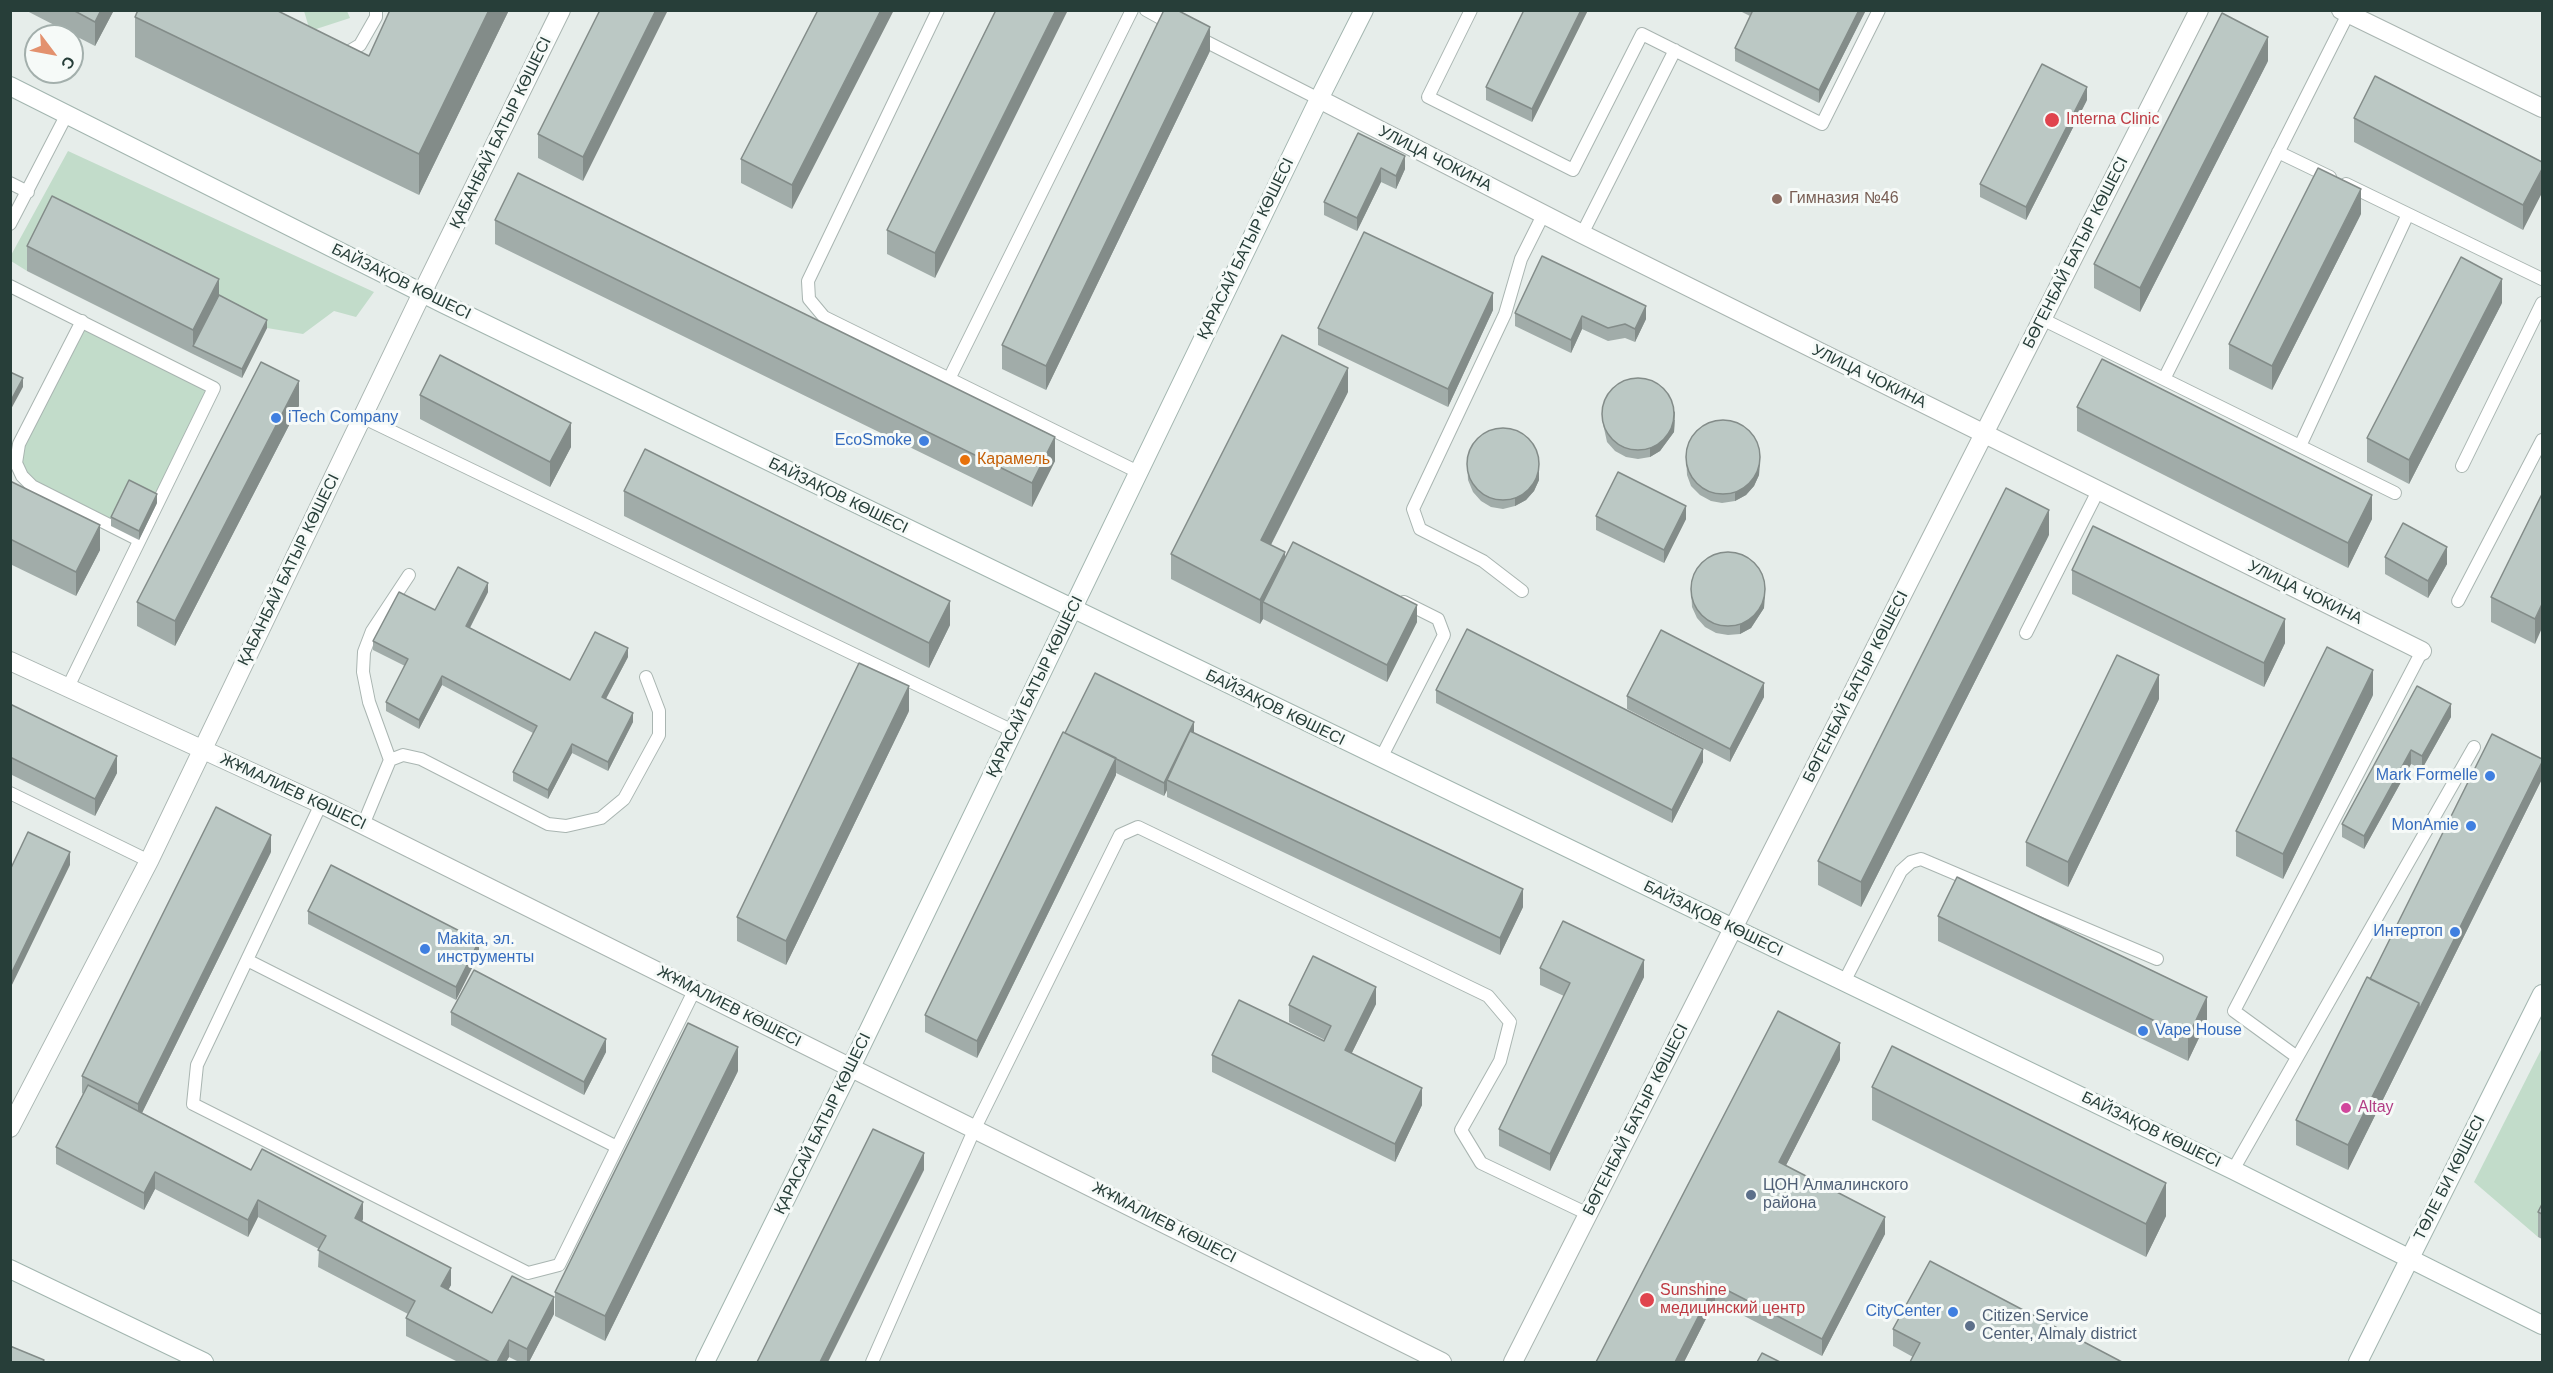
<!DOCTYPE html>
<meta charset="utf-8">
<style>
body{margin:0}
#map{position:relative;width:2553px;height:1373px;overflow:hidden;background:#e6edea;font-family:Arial,sans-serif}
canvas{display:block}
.frame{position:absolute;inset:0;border:12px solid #273e39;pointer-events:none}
.north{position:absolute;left:24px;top:24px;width:60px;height:60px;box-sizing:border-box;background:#f6faf8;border:2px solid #a3afac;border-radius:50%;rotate:122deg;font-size:16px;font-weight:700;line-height:24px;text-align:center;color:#273e39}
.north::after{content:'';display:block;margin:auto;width:21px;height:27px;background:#e3916e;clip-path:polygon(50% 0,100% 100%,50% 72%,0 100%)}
</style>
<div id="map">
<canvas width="2553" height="1373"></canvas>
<div class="frame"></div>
<div class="north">С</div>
</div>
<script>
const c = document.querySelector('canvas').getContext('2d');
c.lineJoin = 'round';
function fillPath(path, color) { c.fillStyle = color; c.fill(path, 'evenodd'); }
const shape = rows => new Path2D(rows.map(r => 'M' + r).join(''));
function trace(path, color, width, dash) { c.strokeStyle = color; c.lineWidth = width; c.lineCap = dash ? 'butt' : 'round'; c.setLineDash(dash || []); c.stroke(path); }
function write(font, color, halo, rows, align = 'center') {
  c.font = font + ' Arial,sans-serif'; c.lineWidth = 6; c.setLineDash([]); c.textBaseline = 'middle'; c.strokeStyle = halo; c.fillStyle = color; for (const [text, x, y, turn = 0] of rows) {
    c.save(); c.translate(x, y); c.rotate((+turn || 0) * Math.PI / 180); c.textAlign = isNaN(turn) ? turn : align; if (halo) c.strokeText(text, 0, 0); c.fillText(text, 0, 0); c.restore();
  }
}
const green = shape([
 [304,11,347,11,350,18,310,31],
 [68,151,374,292,356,317,334,311,303,334,267,328,52,221,27,271,11,261,10,257],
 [82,321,214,388,139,540,22,476,19,444],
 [2542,1048,2542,1228,2538,1237,2474,1182]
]);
const lane = shape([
 [938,10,808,281,809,299,824,317,1138,472],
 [1146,10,1173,25],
 [1471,10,1428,97,1573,170,1642,34,1822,124,1879,10],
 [1197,37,1319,99],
 [340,57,360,45,376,17,376,10],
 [2278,152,2330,177],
 [10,183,28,192],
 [2346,184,2542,279],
 [10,224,67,114],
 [1582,234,1675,50],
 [10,286,214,388,68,687],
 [2042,319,2395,493],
 [82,321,19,444,16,463,22,476,32,486,139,540],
 [949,379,1132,10],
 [2164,379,2348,14],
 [362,417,1013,731],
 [2300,446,2408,214],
 [2462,466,2542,303],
 [1522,591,1483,561,1420,529,1413,509,1505,314,1521,259,1543,215],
 [2458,601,2542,440],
 [2026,633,2098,491],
 [1381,758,1444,635,1438,619,1404,602],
 [390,760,369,702,363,672,364,652,372,631,409,575],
 [10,793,149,861],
 [321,804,197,1065,193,1104,528,1273,559,1265,695,989],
 [363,825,390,760,403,755,421,759,548,824,566,826,601,818,624,799,659,735,659,711,646,677],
 [247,960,617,1147],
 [1844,982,1901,871,1911,862,1921,859,2157,959],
 [2297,1057,2234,1011,2422,651],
 [2233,1170,2474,747],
 [872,1362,975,1128,1120,835,1138,827,1488,996,1510,1022,1500,1061,1461,1130,1481,1163,1588,1214]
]);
const street = shape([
 [2341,10,2542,108],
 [1319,99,1582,234,2422,651],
 [10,661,321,804,1442,1362],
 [10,1128,149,861,422,293,561,10],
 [1513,1362,2199,10]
]);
const secondary = shape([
 [10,86,444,304,2233,1170,2542,1325],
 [10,1269,204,1362],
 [705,1362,851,1067,1319,99,1364,10],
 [2358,1362,2542,994]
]);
const wall = shape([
 [25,10,114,10,95,46],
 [509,10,419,195,135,57,135,17,369,56],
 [600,10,583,181,538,158,538,134],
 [818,10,792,209,741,183,741,159],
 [996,10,935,278,887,254,887,230],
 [1524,10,1588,10,1532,122,1486,100,1486,87],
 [1738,10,1866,10,1819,103,1735,61,1735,48,1750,16],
 [1210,51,1046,390,1002,369,1002,345],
 [2268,61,2140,312,2094,288,2094,264],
 [2087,100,2026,220,1980,197,1980,184],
 [2354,118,2542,162,2523,230,2354,142],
 [1358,133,1405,169,1396,189,1381,182,1357,231,1324,215,1324,202],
 [2361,214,2272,390,2229,369,2229,344],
 [495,220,1055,461,1032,507,495,244],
 [27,246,219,295,267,328,242,378,193,354,27,271],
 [2502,303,2409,484,2367,462,2367,438],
 [1493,310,1448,407,1318,345,1318,328],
 [1515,313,1646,319,1635,342,1625,338,1608,341,1582,329,1571,353,1515,326],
 [1348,392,1271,545,1285,559,1417,622,1387,682,1263,619,1260,624,1171,579,1171,554],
 [420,395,571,447,550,487,420,419],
 [299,406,175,646,137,626,137,602],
 [2077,407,2372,519,2348,568,2077,431],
 [1602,410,1675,420,1674,432,1660,451,1650,457,1638,459,1626,457,1615,451,1607,442,1602,419],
 [1686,454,1760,463,1759,475,1754,486,1746,495,1735,501,1722,503,1711,501,1700,495,1691,486,1687,475],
 [1467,459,1539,480,1534,491,1526,500,1515,506,1503,509,1491,507,1481,501,1473,492,1468,480],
 [10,481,100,550,76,596,10,564],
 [624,491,950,625,929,668,624,516],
 [2542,494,2535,644,2491,622,2491,597],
 [157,503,139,540,111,526,111,517],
 [1596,516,1686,519,1664,563,1596,530],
 [2049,535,1861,907,1818,885,1818,861],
 [2385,557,2447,564,2428,598,2385,574],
 [2072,570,2285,643,2264,687,2072,594],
 [1691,586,1765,595,1764,608,1751,628,1740,634,1728,635,1716,633,1705,627,1697,618,1692,607],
 [488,592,470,628,570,680,628,657,606,699,633,722,608,771,572,753,548,799,513,781,513,772,533,733,442,685,419,729,386,711,386,702,405,666,373,650,373,641,435,610],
 [2417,686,2451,717,2422,769,2411,764,2364,849,2342,837,2342,824],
 [1436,690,1703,762,1672,823,1436,703],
 [2373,695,2283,879,2236,856,2236,831],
 [1627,696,1764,697,1730,762,1627,709],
 [2159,699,2068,887,2026,866,2026,842],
 [10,704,117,773,95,816,10,774],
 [909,711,786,965,737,941,737,917],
 [1065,733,1194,733,1523,907,1500,955,1167,797,1167,790,1164,796,1116,773,1116,775,977,1058,925,1032,925,1015],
 [2542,759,2542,779,2348,1170,2296,1145,2296,1120,2370,979],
 [271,852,142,1113,251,1170,363,1219,362,1222,451,1285,448,1290,492,1313,554,1314,529,1362,519,1362,509,1357,506,1362,458,1362,406,1336,406,1318,408,1314,318,1267,319,1249,258,1217,248,1237,155,1189,144,1210,56,1164,56,1147,83,1094,82,1093,82,1076],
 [308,911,479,954,456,1000,308,924],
 [1938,916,2207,1021,2188,1061,1938,941],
 [1540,968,1644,977,1550,1171,1499,1146,1499,1129,1564,996,1540,985],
 [1376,1004,1351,1054,1422,1105,1395,1162,1212,1072,1212,1055,1324,1041,1325,1040,1289,1022,1289,1005],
 [451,1012,606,1052,584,1095,451,1025],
 [1840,1060,1786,1165,1885,1234,1822,1356,1715,1301,1684,1362,1596,1362],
 [738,1071,605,1341,555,1316,555,1292],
 [1872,1087,2166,1216,2146,1257,1872,1120],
 [2542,1204,2542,1239,2538,1237,2538,1212],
 [1893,1329,2122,1362,1913,1357,1893,1346]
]);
const shadedWall = shape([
 [101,10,114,10,95,46,95,22],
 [489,10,509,10,419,195,419,154],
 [656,10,668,10,583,181,583,157],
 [881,10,894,10,792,209,792,185],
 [1056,10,1068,10,935,278,935,253],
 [1581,10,1588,10,1532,122,1532,109],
 [1859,10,1866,10,1819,103,1819,90],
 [1210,27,1210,51,1046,390,1046,366],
 [2268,37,2268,61,2140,312,2140,288],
 [2087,87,2087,100,2026,220,2026,207],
 [1405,156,1405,169,1396,189,1396,176],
 [1381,168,1381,182,1357,231,1357,218],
 [2542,169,2542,193,2523,230,2523,205],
 [2361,189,2361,214,2272,390,2272,366],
 [219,279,219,304,193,346,193,330],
 [2502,279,2502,303,2409,484,2409,460],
 [1493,293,1493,310,1448,407,1448,389],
 [1646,306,1646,319,1635,342,1635,329],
 [1582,316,1582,329,1571,353,1571,340],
 [267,320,267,328,242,378,242,369],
 [1348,368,1348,392,1261,564,1261,540],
 [23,378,23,387,10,411,10,402],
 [299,381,299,406,175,646,175,621],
 [1675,411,1674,432,1660,451,1650,457,1650,448],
 [571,423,571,447,550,487,550,462],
 [1055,437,1055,461,1032,507,1032,483],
 [1760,454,1759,475,1754,486,1746,495,1735,501,1735,493],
 [1539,459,1539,480,1534,491,1526,500,1515,506,1515,498],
 [157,494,157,503,139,540,139,531],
 [2372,495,2372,519,2348,568,2348,543],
 [1686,506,1686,519,1664,563,1664,550],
 [2049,510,2049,535,1861,907,1861,882],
 [100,525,100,550,76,596,76,572],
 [2447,547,2447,564,2428,598,2428,581],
 [1285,552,1285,576,1263,602,1263,619,1260,624,1260,600],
 [488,583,488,592,466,635,466,626],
 [1765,587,1764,608,1751,628,1740,634,1740,625],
 [950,601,950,625,929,668,929,643],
 [2542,604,2542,628,2535,644,2535,619],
 [1417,605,1417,622,1387,682,1387,665],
 [2285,619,2285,643,2264,687,2264,663],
 [628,648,628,657,602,706,602,697],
 [2373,670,2373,695,2283,879,2283,854],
 [2159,675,2159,699,2068,887,2068,862],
 [442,676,442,685,419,729,419,720],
 [1764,683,1764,697,1730,762,1730,749],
 [909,686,909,711,786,965,786,941],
 [2451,704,2451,717,2422,769,2422,756],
 [633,713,633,722,608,771,608,762],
 [1194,722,1194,735,1167,780,1167,790,1164,796,1164,783],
 [572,744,572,753,548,799,548,790],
 [1703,749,1703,762,1672,823,1672,810],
 [2411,750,2411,764,2364,849,2364,836],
 [117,756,117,773,95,816,95,799],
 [1116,758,1116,775,977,1058,977,1041],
 [2542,762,2542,779,2348,1170,2348,1145,2419,1003],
 [271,835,271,852,138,1121,138,1104],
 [70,852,70,865,10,989,10,976],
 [1523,889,1523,907,1500,955,1500,938],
 [479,941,479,954,456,1000,456,987],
 [1644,960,1644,977,1550,1171,1550,1154],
 [1376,987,1376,1004,1345,1067,1345,1050],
 [2207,997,2207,1021,2188,1061,2188,1037],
 [606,1039,606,1052,584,1095,584,1082],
 [1840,1043,1840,1060,1779,1179,1779,1162],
 [738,1047,738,1071,605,1341,605,1316],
 [1422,1088,1422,1105,1395,1162,1395,1144],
 [924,1153,924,1170,828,1362,820,1362],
 [155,1172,155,1189,144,1210,144,1193],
 [2166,1183,2166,1216,2146,1257,2146,1224],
 [258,1200,258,1217,248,1237,248,1220],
 [363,1202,363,1219,355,1235,355,1218],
 [1885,1217,1885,1234,1822,1356,1822,1339],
 [451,1268,451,1285,441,1303,441,1286],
 [1715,1284,1715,1301,1684,1362,1675,1362],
 [554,1297,554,1314,529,1362,527,1362,527,1349],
 [509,1340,509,1357,506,1362,497,1362]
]);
const building = shape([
 [73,10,101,10,95,22,73,10],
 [138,10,276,10,369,56,390,10,489,10,419,154,135,17,138,10],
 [600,10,656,10,583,157,538,134,600,10],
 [818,10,881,10,792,185,741,159,818,10],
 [996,10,1056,10,935,253,887,230,996,10],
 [1164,10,1177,10,1210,27,1046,366,1002,345,1164,10],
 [1524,10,1581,10,1532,109,1486,87,1524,10],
 [1753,10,1859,10,1819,90,1735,48,1753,10],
 [2222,13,2268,37,2140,288,2094,264,2222,13],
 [2042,64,2087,87,2026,207,1980,184,2042,64],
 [2375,76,2542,162,2542,169,2523,205,2354,118,2375,76],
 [1358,133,1405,156,1396,176,1381,168,1357,218,1324,202,1358,133],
 [2318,168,2361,189,2272,366,2229,344,2318,168],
 [518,173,1055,437,1032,483,495,220,518,173],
 [52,196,219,279,193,330,27,246,52,196],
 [1364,232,1493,293,1448,389,1318,328,1364,232],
 [1542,256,1646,306,1635,329,1625,324,1608,328,1582,316,1571,340,1515,313,1542,256],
 [2461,257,2502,279,2409,460,2367,438,2461,257],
 [219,295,267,320,242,369,193,346,219,295],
 [1282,335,1348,368,1261,540,1285,552,1260,600,1171,554,1282,335],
 [440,355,571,423,550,462,420,395,440,355],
 [2102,359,2372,495,2348,543,2077,407,2102,359],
 [261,362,299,381,175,621,137,602,261,362],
 [10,372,23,378,10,402,10,372],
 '1602 414a36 36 0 1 1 72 0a36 36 0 1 1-72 0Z',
 '1686 457a37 37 0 1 1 74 0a37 37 0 1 1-74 0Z',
 '1467 464a36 36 0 1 1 72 0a36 36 0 1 1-72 0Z',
 [645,449,950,601,929,643,624,491,645,449],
 [1618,472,1686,506,1664,550,1596,516,1618,472],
 [129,480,157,494,139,531,111,517,129,480],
 [10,481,100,525,76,572,10,539,10,481],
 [2006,488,2049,510,1861,882,1818,861,2006,488],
 [2542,494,2542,604,2535,619,2491,597,2542,494],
 [2403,523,2447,547,2428,581,2385,557,2403,523],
 [2093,526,2285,619,2264,663,2072,570,2093,526],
 [1293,542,1417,605,1387,665,1263,602,1293,542],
 '1691 589a37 37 0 1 1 74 0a37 37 0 1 1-74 0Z',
 [458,567,488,583,466,626,570,680,595,632,628,648,602,697,633,713,608,762,572,744,548,790,513,772,537,726,442,676,419,720,386,702,408,659,373,641,399,592,435,610,458,567],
 [1467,629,1703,749,1672,810,1436,690,1467,629],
 [1661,630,1764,683,1730,749,1627,696,1661,630],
 [2327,647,2373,670,2283,854,2236,831,2327,647],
 [2117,655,2159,675,2068,862,2026,842,2117,655],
 [859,663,909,686,786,941,737,917,859,663],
 [1095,673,1194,722,1164,783,1065,733,1095,673],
 [2417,686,2451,704,2422,756,2411,750,2364,836,2342,824,2417,686],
 [10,704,117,756,95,799,10,757,10,704],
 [1190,731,1523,889,1500,938,1167,780,1190,731],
 [1063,732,1116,758,977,1041,925,1015,1063,732],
 [2492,734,2542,759,2542,762,2419,1010,2419,1003,2370,979,2492,734],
 [216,807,271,835,138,1104,82,1076,216,807],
 [28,832,70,852,10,976,10,870,28,832],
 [331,865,479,941,456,987,308,911,331,865],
 [1957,877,2207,997,2188,1037,1938,916,1957,877],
 [1563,921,1644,960,1550,1154,1499,1129,1570,983,1540,968,1563,921],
 [1313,956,1376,987,1345,1050,1422,1088,1395,1144,1212,1055,1239,1000,1324,1041,1331,1026,1289,1005,1313,956],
 [474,970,606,1039,584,1082,451,1012,474,970],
 [2367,977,2419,1003,2348,1145,2296,1120,2367,977],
 [1778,1011,1840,1043,1779,1162,1885,1217,1822,1339,1715,1284,1675,1362,1596,1362,1778,1011],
 [688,1023,738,1047,605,1316,555,1292,688,1023],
 [1892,1046,2166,1183,2146,1224,1872,1087,1892,1046],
 [88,1085,251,1170,262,1149,363,1202,355,1218,451,1268,441,1286,492,1313,512,1276,554,1297,527,1349,509,1340,497,1362,490,1362,406,1318,415,1301,318,1250,326,1236,258,1200,248,1220,155,1172,144,1193,56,1147,88,1085],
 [873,1129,924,1153,820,1362,757,1362,873,1129],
 [2542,1204,2542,1214,2538,1212,2542,1204],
 [1930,1261,2122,1362,1910,1362,1920,1343,1893,1329,1930,1261],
 [10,1346,44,1360,43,1362,10,1362,10,1346],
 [1762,1353,1780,1362,1757,1362,1762,1353]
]);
const markers = [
 [2052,120,8,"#e0444e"],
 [1777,199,6,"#8d6e63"],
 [276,418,6,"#3f7fe0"],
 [924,441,6,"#3f7fe0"],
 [965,460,6,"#e8710a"],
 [2490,776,6,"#3f7fe0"],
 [2471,826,6,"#3f7fe0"],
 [2455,932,6,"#3f7fe0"],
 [425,949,6,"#3f7fe0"],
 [2143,1031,6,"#3f7fe0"],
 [2346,1108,6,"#d1479c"],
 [1751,1195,6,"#5c6f8a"],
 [1647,1300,8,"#e0444e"],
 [1953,1312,6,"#3f7fe0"],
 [1970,1326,6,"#5c6f8a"]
];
const healthNames = [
 ["Interna Clinic",2066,120],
 ["Sunshine",1660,1291],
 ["медицинский центр",1660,1309]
];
const streetNames = [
 ["ҚАБАНБАЙ БАТЫР КӨШЕСІ",501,133,-64],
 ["УЛИЦА ЧОКИНА",1435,159,27],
 ["ҚАРАСАЙ БАТЫР КӨШЕСІ",1246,249,-64],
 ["БӨГЕНБАЙ БАТЫР КӨШЕСІ",2076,253,-63],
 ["БАЙЗАҚОВ КӨШЕСІ",401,282,26],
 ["УЛИЦА ЧОКИНА",1869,377,26],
 ["БАЙЗАҚОВ КӨШЕСІ",838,496,26],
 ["ҚАБАНБАЙ БАТЫР КӨШЕСІ",289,570,-64],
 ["УЛИЦА ЧОКИНА",2305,593,26],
 ["ҚАРАСАЙ БАТЫР КӨШЕСІ",1035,687,-64],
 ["БӨГЕНБАЙ БАТЫР КӨШЕСІ",1856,687,-63],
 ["БАЙЗАҚОВ КӨШЕСІ",1275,708,26],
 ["ЖҰМАЛИЕВ КӨШЕСІ",293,792,25],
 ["БАЙЗАҚОВ КӨШЕСІ",1713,919,26],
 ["ЖҰМАЛИЕВ КӨШЕСІ",729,1007,27],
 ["БӨГЕНБАЙ БАТЫР КӨШЕСІ",1636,1120,-63],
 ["ҚАРАСАЙ БАТЫР КӨШЕСІ",823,1124,-64],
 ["БАЙЗАҚОВ КӨШЕСІ",2151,1130,26],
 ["ТӨЛЕ БИ КӨШЕСІ",2450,1178,-63],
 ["ЖҰМАЛИЕВ КӨШЕСІ",1164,1223,27]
];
const educationNames = [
 ["Гимназия №46",1789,199]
];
const shopNames = [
 ["iTech Company",288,418,"left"],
 ["EcoSmoke",912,441],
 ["Mark Formelle",2478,776],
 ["MonAmie",2459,826],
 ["Интертоп",2443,932],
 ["Makita, эл.",437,940,"left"],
 ["инструменты",437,958,"left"],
 ["Vape House",2155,1031,"left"],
 ["CityCenter",1941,1312]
];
const foodNames = [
 ["Карамель",977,460]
];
const hotelNames = [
 ["Altay",2358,1108]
];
const serviceNames = [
 ["ЦОН Алмалинского",1763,1186],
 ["района",1763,1204],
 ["Citizen Service",1982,1317],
 ["Center, Almaly district",1982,1335]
];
fillPath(green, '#c2dcca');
trace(lane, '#a9b5b1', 14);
trace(street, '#a9b5b1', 20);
trace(secondary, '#a2b5af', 20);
trace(lane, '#fff', 12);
trace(street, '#fff', 18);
trace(secondary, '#fff', 18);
fillPath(wall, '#a1aca9');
fillPath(shadedWall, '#838c89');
fillPath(building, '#bbc8c4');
trace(building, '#838c89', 1.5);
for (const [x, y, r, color] of markers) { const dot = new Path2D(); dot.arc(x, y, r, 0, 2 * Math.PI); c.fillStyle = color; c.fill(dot); trace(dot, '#f6faf8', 2); }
write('16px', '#be3a42', '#f6faf8', healthNames, 'left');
write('16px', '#273e39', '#f6faf8', streetNames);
write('16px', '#785e54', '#f6faf8', educationNames, 'left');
write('16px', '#366cbe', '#f6faf8', shopNames, 'right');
write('16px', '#c56008', '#f6faf8', foodNames, 'left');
write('16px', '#b23c85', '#f6faf8', hotelNames, 'left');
write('16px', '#4e5e75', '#f6faf8', serviceNames, 'left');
</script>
